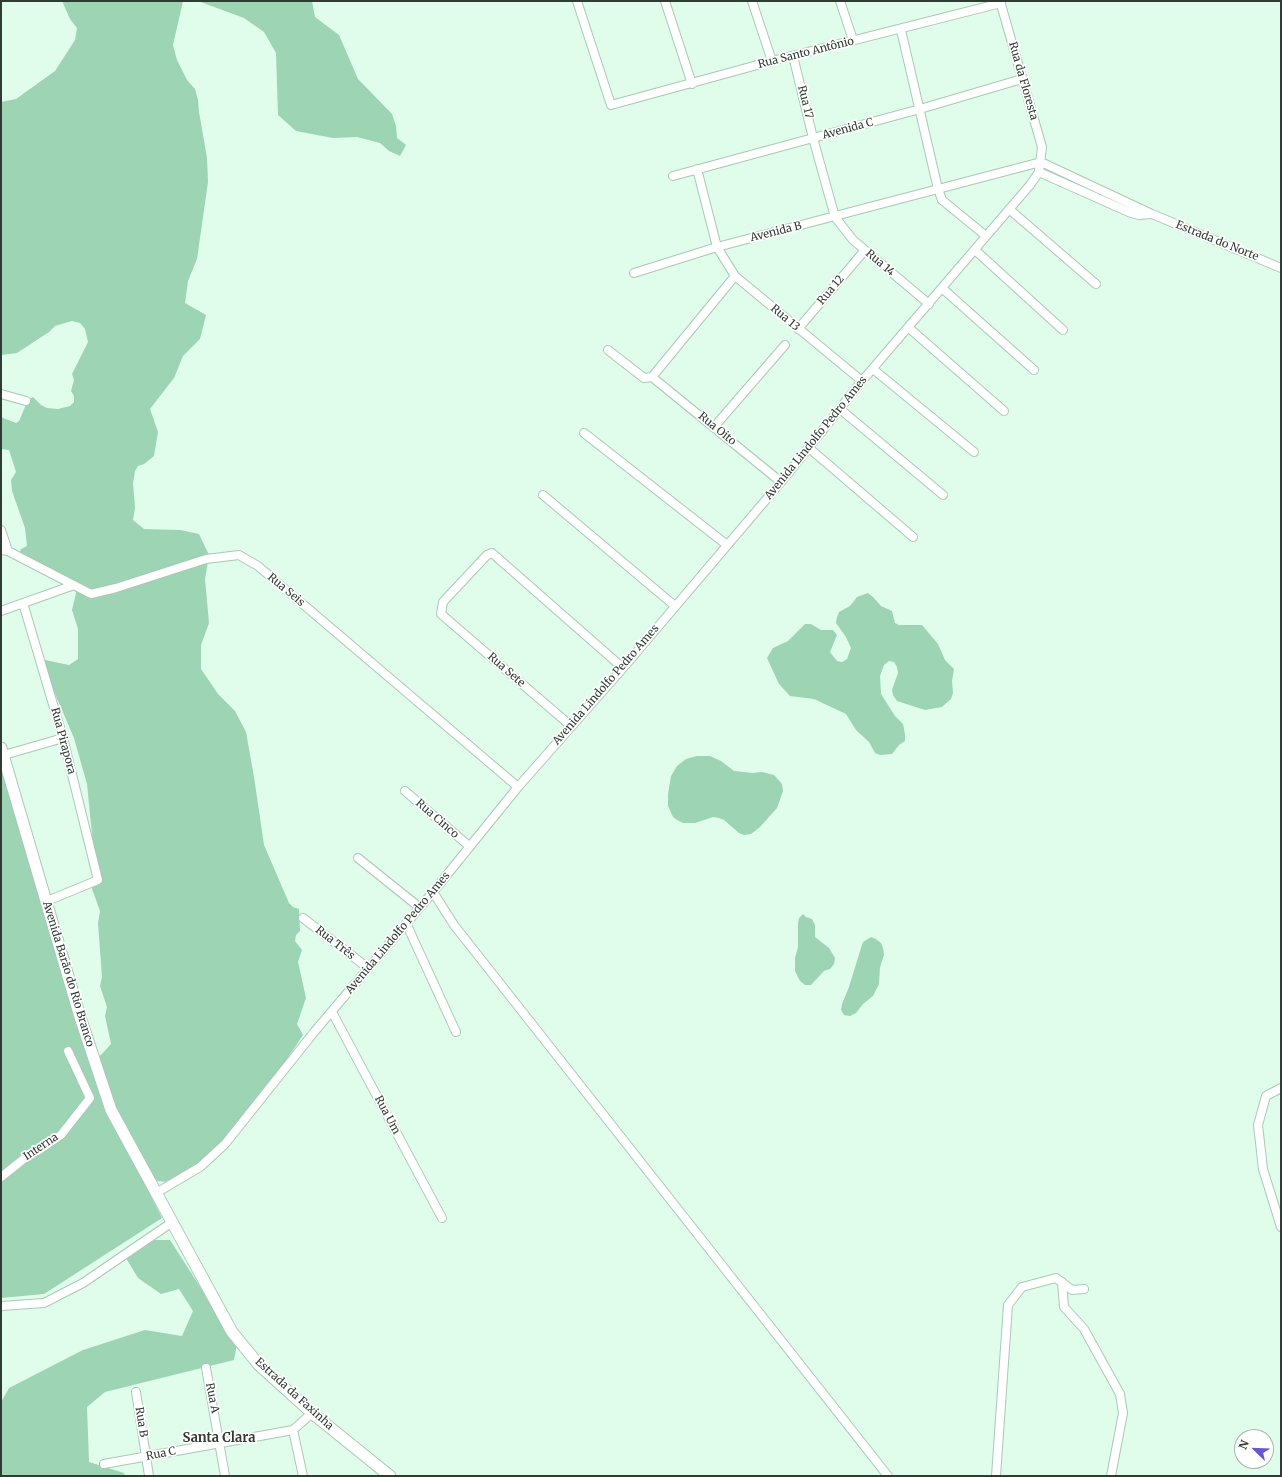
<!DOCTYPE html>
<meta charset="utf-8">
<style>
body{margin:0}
#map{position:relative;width:1282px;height:1477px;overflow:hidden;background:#dffdea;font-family:Merriweather,serif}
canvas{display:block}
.frame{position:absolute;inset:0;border:2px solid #303b34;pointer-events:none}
.north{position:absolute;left:1234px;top:1429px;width:40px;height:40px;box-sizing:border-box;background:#fff;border:1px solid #acb1ae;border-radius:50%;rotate:293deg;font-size:11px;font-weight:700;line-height:16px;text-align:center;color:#303b34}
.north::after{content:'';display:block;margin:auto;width:14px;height:18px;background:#6758d2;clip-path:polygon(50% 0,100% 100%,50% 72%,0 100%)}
</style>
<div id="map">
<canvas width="1282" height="1477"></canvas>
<div class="frame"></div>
<div class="north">N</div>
</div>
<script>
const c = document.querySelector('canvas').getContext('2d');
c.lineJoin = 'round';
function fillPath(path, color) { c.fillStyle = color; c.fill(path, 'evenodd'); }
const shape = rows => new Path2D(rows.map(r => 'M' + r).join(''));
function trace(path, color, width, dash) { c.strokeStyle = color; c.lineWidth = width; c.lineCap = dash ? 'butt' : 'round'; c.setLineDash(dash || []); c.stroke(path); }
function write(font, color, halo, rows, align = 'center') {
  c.font = font + ' Merriweather,serif'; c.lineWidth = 3.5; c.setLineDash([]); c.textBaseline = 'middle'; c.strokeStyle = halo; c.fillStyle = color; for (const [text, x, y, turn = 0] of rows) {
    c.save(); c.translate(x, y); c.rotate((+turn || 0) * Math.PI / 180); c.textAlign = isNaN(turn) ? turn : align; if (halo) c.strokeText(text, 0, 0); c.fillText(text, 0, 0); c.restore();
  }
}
const green = shape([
 [62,1,183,1,173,45,177,60,187,80,195,89,198,100,199,112,207,158,208,182,197,259,188,281,185,303,206,315,200,339,183,356,174,378,150,409,158,432,154,456,144,464,138,466,135,471,133,483,135,508,133,520,144,529,180,530,199,534,209,555,205,579,209,623,201,645,201,669,218,694,235,711,246,732,254,777,264,845,289,903,293,907,299,909,300,931,296,935,295,941,302,950,298,962,306,998,297,1024,303,1035,283,1065,214,1152,188,1173,169,1182,157,1181,120,1120,102,1071,99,1057,111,1044,105,1016,107,1007,100,986,102,977,98,923,100,911,91,886,102,881,94,854,87,784,74,738,40,659,69,665,78,659,78,629,72,610,78,585,19,554,21,549,27,546,25,528,12,491,11,480,16,472,9,450,1,449,1,417,16,423,19,421,28,400,33,397,41,405,47,408,58,409,70,406,74,402,74,396,71,391,74,380,72,374,88,342,85,329,80,323,72,321,55,326,49,332,17,353,1,355,1,102,16,99,55,71,75,40,77,28,70,19],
 [198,1,312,1,315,17,339,35,358,79,392,114,396,126,397,138,406,145,400,156,389,151,380,143,357,137,333,138,296,131,278,115,276,53,264,32,244,18],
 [868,593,873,597,881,606,892,611,895,623,899,625,922,625,938,644,945,660,954,669,952,681,953,693,951,699,942,707,925,710,897,701,893,695,892,690,898,673,897,667,894,662,889,661,884,665,880,676,881,694,895,716,903,724,905,735,905,741,899,745,892,754,880,755,875,753,869,742,856,730,846,714,814,699,790,696,779,684,767,658,773,648,788,641,805,624,811,624,821,630,833,630,837,635,830,652,837,661,842,662,847,659,851,648,846,637,836,623,837,617,839,612,850,606,857,597],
 [1,753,108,1110,162,1218,44,1294,1,1298],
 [697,756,710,756,721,761,734,771,753,773,762,772,774,775,782,784,783,791,777,808,760,827,751,834,744,835,739,833,724,820,719,818,713,817,695,823,683,823,677,820,673,817,668,806,668,794,671,776,677,766,686,759],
 [803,914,806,917,812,919,815,925,815,937,829,948,835,958,834,964,830,969,824,971,811,985,805,985,800,981,795,971,795,958,798,947,798,923,799,918],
 [871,937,876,939,881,943,883,948,884,955,880,967,879,984,873,996,863,1004,856,1013,850,1016,844,1015,841,1010,842,1004,849,987,861,948,863,942],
 [152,1240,170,1240,237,1344,234,1360,105,1392,87,1407,89,1462,124,1473,125,1476,1,1476,1,1402,9,1388,83,1350,145,1330,182,1336,193,1311,179,1289,161,1294,138,1278,126,1258]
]);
const street = shape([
 [577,1,611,105,772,61,1001,3],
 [665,1,692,84],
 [752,1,772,61],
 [840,1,853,40],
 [901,30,938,189,942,200,986,236],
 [793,56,813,138,835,217,853,240,865,250,929,304],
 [1041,162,1152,214,1281,268],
 [697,169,717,247,735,276,862,381],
 [1039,172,1131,213,1139,215,1151,214],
 [673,176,920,109,1022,79],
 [1009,209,1096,284],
 [975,250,1063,330],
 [634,273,717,247,1041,162],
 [943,289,1034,370],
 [909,328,1004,411],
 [798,329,865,250],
 [608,350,644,378,652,377,735,276],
 [873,369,974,452],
 [652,377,781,482],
 [1,394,26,401],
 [840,409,943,495],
 [714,427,785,345],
 [584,433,727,545],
 [809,448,913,537],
 [543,495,675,606],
 [1,530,8,551],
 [1,550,8,551,91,594,116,588,206,559,239,555,258,566,518,787],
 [23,603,63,738,98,880,47,901],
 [1,611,74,585],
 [571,726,441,614,443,602,487,555,492,553,623,668],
 [4,755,63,738],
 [405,791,469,846],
 [358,858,419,907],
 [433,892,454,925,888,1476],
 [303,918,368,968],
 [406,923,456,1032],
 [332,1012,442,1218],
 [1281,1088,1266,1096,1258,1125,1263,1169,1281,1227],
 [1,1177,30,1154,39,1150,61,1135,90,1098,68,1051],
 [156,1193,200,1167,225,1144,315,1031,433,892,518,787,623,668,781,482,862,381,1030,185,1039,172,1042,147,1000,1],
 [1062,1282,1064,1307,1084,1329,1120,1394,1123,1413,1111,1476],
 [1,1306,44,1303,83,1283,171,1223],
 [206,1368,225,1476],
 [136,1392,149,1476],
 [293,1430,303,1476],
 [104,1464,293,1430,312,1413],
 [996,1476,1008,1305,1022,1287,1056,1278,1072,1290,1084,1289]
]);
const secondary = shape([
 [1,748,80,1017,111,1110,232,1332,259,1365,312,1413,390,1476]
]);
const streetNames = [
 ["Rua Santo Antônio",806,53,-14],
 ["Rua da Floresta",1023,81,74],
 ["Rua 17",805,102,76],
 ["Avenida C",848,129,-15],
 ["Avenida B",776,232,-14],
 ["Estrada do Norte",1217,241,22],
 ["Rua 14",880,263,40],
 ["Rua 12",831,290,-50],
 ["Rua 13",785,318,40],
 ["Rua Oito",717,429,39],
 ["Avenida Lindolfo Pedro Ames",816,438,-51],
 ["Rua Seis",286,590,40],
 ["Rua Sete",506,670,41],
 ["Avenida Lindolfo Pedro Ames",606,685,-49],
 ["Rua Pirapora",63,741,75],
 ["Rua Cinco",437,819,41],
 ["Avenida Lindolfo Pedro Ames",398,933,-50],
 ["Rua Três",335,943,38],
 ["Avenida Barão do Rio Branco",68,974,73],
 ["Rua Um",387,1115,62],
 ["Interna",41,1147,-34],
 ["Estrada da Faxinha",294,1394,42],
 ["Rua A",212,1398,79],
 ["Rua B",141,1422,81],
 ["Rua C",161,1454,-11]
];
const quarterNames = [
 ["Santa Clara",219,1438]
];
fillPath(green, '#9dd4b3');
trace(street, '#abc8b6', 10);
trace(secondary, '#abc8b6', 13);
trace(street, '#fff', 8);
trace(secondary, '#fff', 11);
write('11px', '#303b34', '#fff', streetNames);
write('bold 13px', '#303b34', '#fff', quarterNames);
</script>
